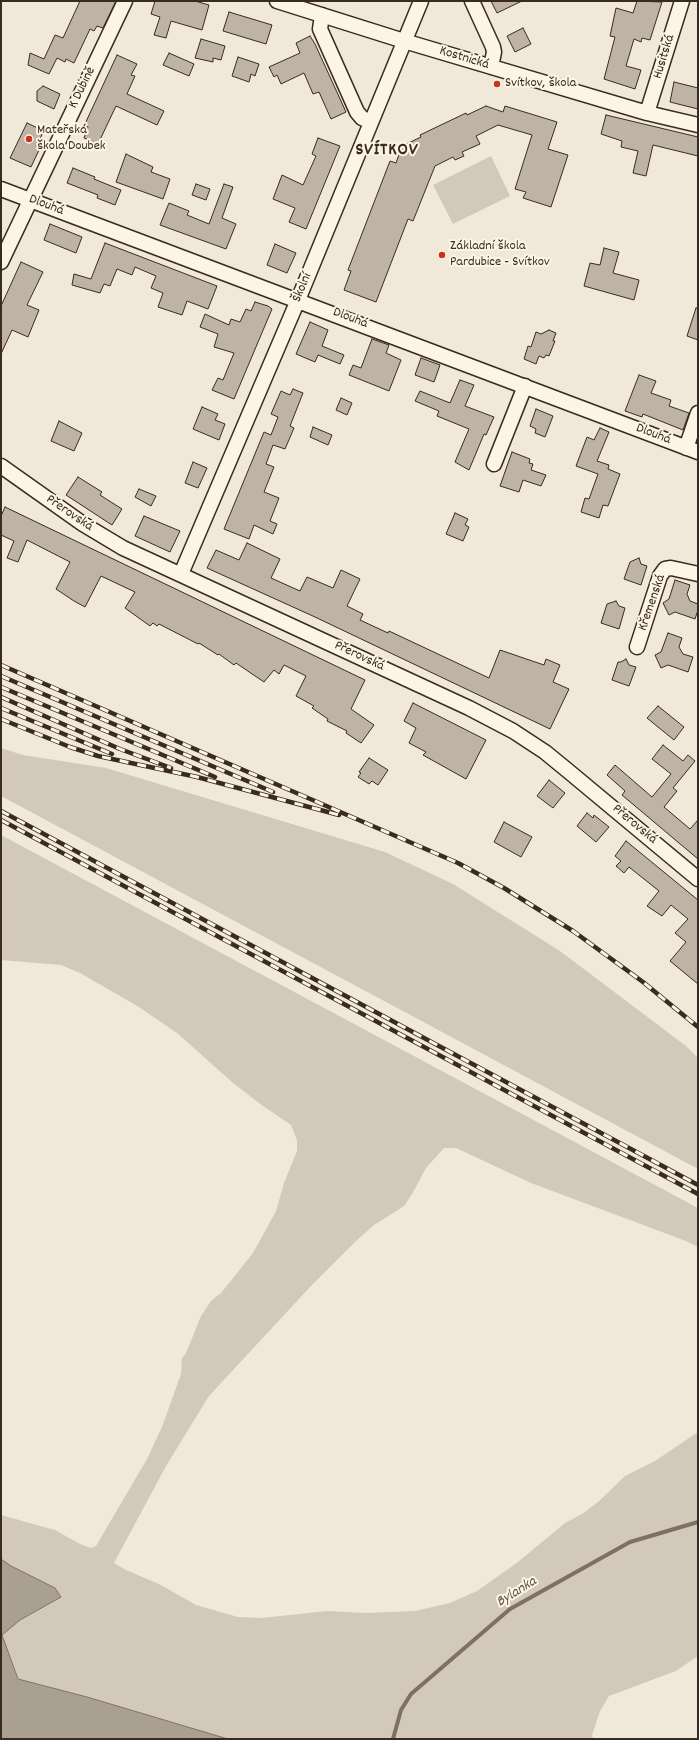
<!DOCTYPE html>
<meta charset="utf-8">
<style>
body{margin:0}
#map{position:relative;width:699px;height:1740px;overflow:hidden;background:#f0e9d9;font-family:Dekko,sans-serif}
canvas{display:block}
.frame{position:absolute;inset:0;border:2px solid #3b2a1e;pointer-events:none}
</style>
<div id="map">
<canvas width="699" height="1740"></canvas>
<div class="frame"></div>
</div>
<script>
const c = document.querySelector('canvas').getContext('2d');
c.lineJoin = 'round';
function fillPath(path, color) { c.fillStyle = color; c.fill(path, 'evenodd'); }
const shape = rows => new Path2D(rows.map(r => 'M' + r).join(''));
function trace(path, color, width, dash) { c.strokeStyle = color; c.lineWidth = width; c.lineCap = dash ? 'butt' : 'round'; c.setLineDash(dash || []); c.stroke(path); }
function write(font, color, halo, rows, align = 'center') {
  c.font = font + ' Dekko,sans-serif'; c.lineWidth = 4; c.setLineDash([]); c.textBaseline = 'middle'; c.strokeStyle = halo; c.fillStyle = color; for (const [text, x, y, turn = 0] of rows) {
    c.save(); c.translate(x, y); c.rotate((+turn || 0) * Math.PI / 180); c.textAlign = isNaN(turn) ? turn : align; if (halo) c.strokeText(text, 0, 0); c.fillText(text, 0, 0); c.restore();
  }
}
const green = shape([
 [491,156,510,196,453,224,433,185],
 [1,748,23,755,106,768,385,852,453,884,560,951,686,1046,698,1058,698,1169,1,796],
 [1,835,698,1208,698,1247,686,1241,531,1183,456,1148,444,1148,426,1168,412,1194,404,1206,374,1225,355,1242,310,1287,209,1396,166,1466,114,1563,126,1570,159,1584,196,1605,238,1617,261,1618,327,1611,366,1613,415,1611,450,1603,477,1591,518,1562,565,1523,582,1514,598,1502,625,1476,655,1461,698,1432,698,1656,676,1671,609,1696,600,1711,592,1735,593,1739,228,1739,87,1697,18,1679,2,1635,20,1620,61,1596,55,1588,10,1566,1,1559,1,1515,55,1530,80,1544,91,1548,96,1546,147,1459,162,1427,181,1374,182,1358,186,1353,201,1316,211,1301,221,1293,253,1253,276,1211,284,1183,297,1151,297,1140,291,1125,263,1106,233,1083,177,1033,139,1007,80,973,61,965,1,960]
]);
const water = shape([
 [1,1559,11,1566,55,1588,61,1597,20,1620,2,1635,18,1679,87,1697,228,1739,1,1739,1,1559]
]);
const stream = shape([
 [393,1739,401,1710,411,1694,510,1609,630,1542,698,1522]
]);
const building = shape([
 [80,1,116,1,103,28,97,26,94,31,90,29,74,63,66,59,65,62,57,58,49,74,28,65,30,53,44,59,55,35,63,38,80,1],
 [155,1,195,1,209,5,202,30,171,21,166,38,154,35,160,17,151,14,155,1],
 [491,1,522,1,497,13,491,1],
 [637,1,662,2,650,40,642,38,641,42,634,39,626,66,641,70,635,89,604,79,615,37,610,36,616,8,633,13,637,1],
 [229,12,272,25,266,44,223,31,229,12],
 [523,28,531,44,515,52,507,36,523,28],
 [310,36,315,44,346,112,331,119,319,92,313,94,304,73,281,84,277,75,274,77,269,67,300,53,296,43,310,36],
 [201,39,225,46,221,60,213,58,213,62,195,58,201,39],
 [169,53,194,64,189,76,163,65,169,53],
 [117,55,137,64,131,75,135,76,127,94,164,111,157,125,116,106,98,144,84,138,88,127,84,126,117,55],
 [238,57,259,64,255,76,251,74,249,82,232,76,238,57],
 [674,82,698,88,698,109,670,102,674,82],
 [43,86,60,94,54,109,37,101,37,91,43,86],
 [486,106,503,112,505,106,557,122,548,149,568,155,551,207,523,198,526,192,515,189,532,135,498,125,476,136,480,144,462,152,464,156,455,160,453,157,435,166,413,221,408,219,376,302,344,290,351,271,348,270,390,161,396,163,402,146,421,137,420,135,466,113,467,115,486,106],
 [606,115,698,137,698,156,653,145,646,176,633,173,638,151,621,147,622,141,601,134,606,115],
 [27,123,44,131,36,146,40,148,31,167,10,158,27,123],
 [318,138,340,146,306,229,289,222,295,208,273,199,282,175,303,185,316,156,312,154,318,138],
 [126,154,153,167,151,172,170,179,163,199,116,182,126,154],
 [73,168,95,177,94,179,121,190,115,205,97,198,98,195,67,183,73,168],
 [196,184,210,189,206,200,192,195,196,184],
 [224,184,233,187,222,218,236,224,226,249,160,225,169,203,189,211,187,215,209,224,224,184],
 [50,224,82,237,76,253,44,240,50,224],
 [105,243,217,286,208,309,187,301,182,315,158,307,163,293,151,288,156,276,135,267,132,275,117,269,110,286,104,284,100,293,72,285,74,274,91,279,105,243],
 [275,244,296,253,287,273,267,265,275,244],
 [604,248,619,252,613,273,639,280,634,300,584,286,590,263,600,265,604,248],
 [21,262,43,272,27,305,39,310,28,337,12,330,1,354,1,306,21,262],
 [255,302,268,306,272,309,234,399,212,390,218,378,223,380,234,353,214,347,218,334,200,327,205,314,229,325,231,319,240,322,246,309,251,311,255,302],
 [696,308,698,308,698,340,687,336,696,308],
 [310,322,328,330,322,346,344,355,340,364,318,355,315,362,296,354,310,322],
 [549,330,556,333,553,341,555,341,549,356,546,355,544,358,539,356,536,364,524,359,528,346,531,347,536,332,541,334,549,330],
 [372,339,389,345,386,353,401,360,389,391,349,375,353,365,361,368,372,339],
 [421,358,440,365,434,382,415,375,421,358],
 [639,375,656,381,651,393,671,400,669,406,689,413,683,430,643,414,642,417,625,411,639,375],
 [460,380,474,385,465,406,494,417,486,435,484,434,469,470,455,462,469,429,437,416,439,411,415,401,420,391,450,403,460,380],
 [293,389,303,393,290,426,294,428,285,449,273,445,266,464,274,467,264,492,279,498,270,521,277,524,273,534,254,525,249,539,224,529,264,432,271,435,278,417,271,414,281,391,290,395,293,389],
 [341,398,352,403,347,415,336,410,341,398],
 [202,407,218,414,215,420,225,424,219,440,193,429,202,407],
 [536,409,553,416,545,437,535,433,536,429,530,426,536,409],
 [59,421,82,433,74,451,51,441,59,421],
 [313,427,332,435,328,445,310,437,313,427],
 [600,428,609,432,597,461,609,465,608,469,620,474,608,506,603,505,599,518,581,512,585,498,589,499,598,474,576,466,587,437,594,440,600,428],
 [512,452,530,459,529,463,533,464,531,470,546,475,541,486,523,480,519,492,500,486,512,452],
 [193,462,207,468,198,488,185,483,193,462],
 [78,477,102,492,100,495,122,509,112,525,66,495,78,477],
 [139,489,156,496,151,506,135,497,139,489],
 [5,507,365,680,351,709,374,725,361,743,346,733,347,731,327,721,328,719,312,708,314,706,296,696,306,676,284,665,279,674,274,670,264,682,236,663,234,665,219,654,218,655,199,643,198,644,159,624,157,626,153,623,150,626,125,608,135,592,101,576,85,607,74,601,56,589,70,562,27,540,18,562,7,558,14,541,1,535,1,516,5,507],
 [455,513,468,519,465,525,469,527,463,541,446,534,455,513],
 [144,516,180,531,170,552,135,536,144,516],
 [247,543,280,559,271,578,300,591,307,577,333,588,341,570,360,579,347,606,363,614,360,620,388,633,389,631,489,678,500,650,544,665,546,659,560,665,553,682,569,689,550,729,315,617,207,568,216,550,239,560,247,543],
 [639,558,641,564,647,566,641,585,624,579,630,562,639,558],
 [675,580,690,585,687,594,690,601,698,604,698,610,695,619,675,612,669,615,663,603,669,599,675,580],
 [616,601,619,606,625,608,619,629,601,623,607,604,616,601],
 [668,633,682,638,679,647,683,654,693,657,688,672,668,665,661,668,655,655,661,652,668,633],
 [626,659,629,665,636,667,629,686,612,680,618,662,621,662,626,659],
 [413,703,486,740,466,779,423,755,426,752,409,743,416,728,404,721,413,703],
 [658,706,684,727,674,740,647,718,658,706],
 [663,745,683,761,688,755,695,761,673,788,677,791,664,807,690,829,698,820,698,859,622,795,625,791,607,775,615,765,652,797,671,774,652,759,663,745],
 [369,758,388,770,378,785,372,781,369,784,358,777,361,773,359,772,369,758],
 [549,780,565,793,553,808,537,796,549,780],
 [587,813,593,818,594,815,609,827,596,842,577,826,587,813],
 [504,822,532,837,521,857,494,842,504,822],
 [626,841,698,900,698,984,670,961,686,942,675,933,688,919,671,905,662,916,647,906,659,891,629,867,624,873,616,866,621,861,615,856,626,841]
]);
const minor = shape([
 [277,1,404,41,647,113,698,125],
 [472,1,493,47,494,52,491,67],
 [322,15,320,29,357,112,362,118,371,122],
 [647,113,682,1],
 [1,189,698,452],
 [1,262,125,1],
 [686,448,698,413],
 [494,464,525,386],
 [1,466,83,524,123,548,469,708,513,731,545,752,567,770,698,879],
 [181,574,298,300,421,1],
 [637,647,660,576,665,569,671,568,698,574]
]);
const rail = shape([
 [1,665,458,863,504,888,573,931,643,982,698,1027],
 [1,676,273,792],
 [1,687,215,777],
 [1,697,120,749,171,768],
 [1,708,112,754],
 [1,719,70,747,98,756,197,777,339,815],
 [1,811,698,1185],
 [1,820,698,1194]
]);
const markers = [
 [497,84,4,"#c8321e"],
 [29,139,4,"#c8321e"],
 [442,255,4,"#c8321e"]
];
const streetNames = [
 ["Husitská",665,57,-73],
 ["Kostnická",464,59,17],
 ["K Dubině",83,88,-64],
 ["Dlouhá",46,206,21],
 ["Školní",303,288,-67],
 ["Dlouhá",350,319,21],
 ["Dlouhá",653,435,21],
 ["Přerovská",69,514,34],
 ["Křemenská",653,603,-71],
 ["Přerovská",359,657,25],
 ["Přerovská",634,825,40]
];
const poiNames = [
 ["Svítkov, škola",505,84],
 ["Mateřská",37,131],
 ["škola Doubek",37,147],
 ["Základní škola",450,247],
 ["Pardubice - Svítkov",450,263]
];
const waterNames = [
 ["Bylanka",517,1593,-32]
];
const districtNames = [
 ["SVÍTKOV",387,152]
];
fillPath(green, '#d2c9ba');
fillPath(water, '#aaa091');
trace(water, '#7e7163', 1);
trace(stream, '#7e7163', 4);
fillPath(building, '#beb3a4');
trace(building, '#3b2a1e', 1);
trace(minor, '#3b2a1e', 17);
trace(minor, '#fcf5e5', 14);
trace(rail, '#3b2a1e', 4.5);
trace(rail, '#fcf5e5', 3, [9]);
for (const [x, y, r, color] of markers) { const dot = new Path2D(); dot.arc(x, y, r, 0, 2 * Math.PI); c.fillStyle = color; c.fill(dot); trace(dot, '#fcf5e5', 1.5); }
write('14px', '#3b2a1e', '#fcf5e5', streetNames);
write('14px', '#3b2a1e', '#fcf5e5', poiNames, 'left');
write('italic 15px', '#625346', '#fcf5e5', waterNames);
c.letterSpacing = '1px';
write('bold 18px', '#3b2a1e', '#fcf5e5', districtNames);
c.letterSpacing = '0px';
</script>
